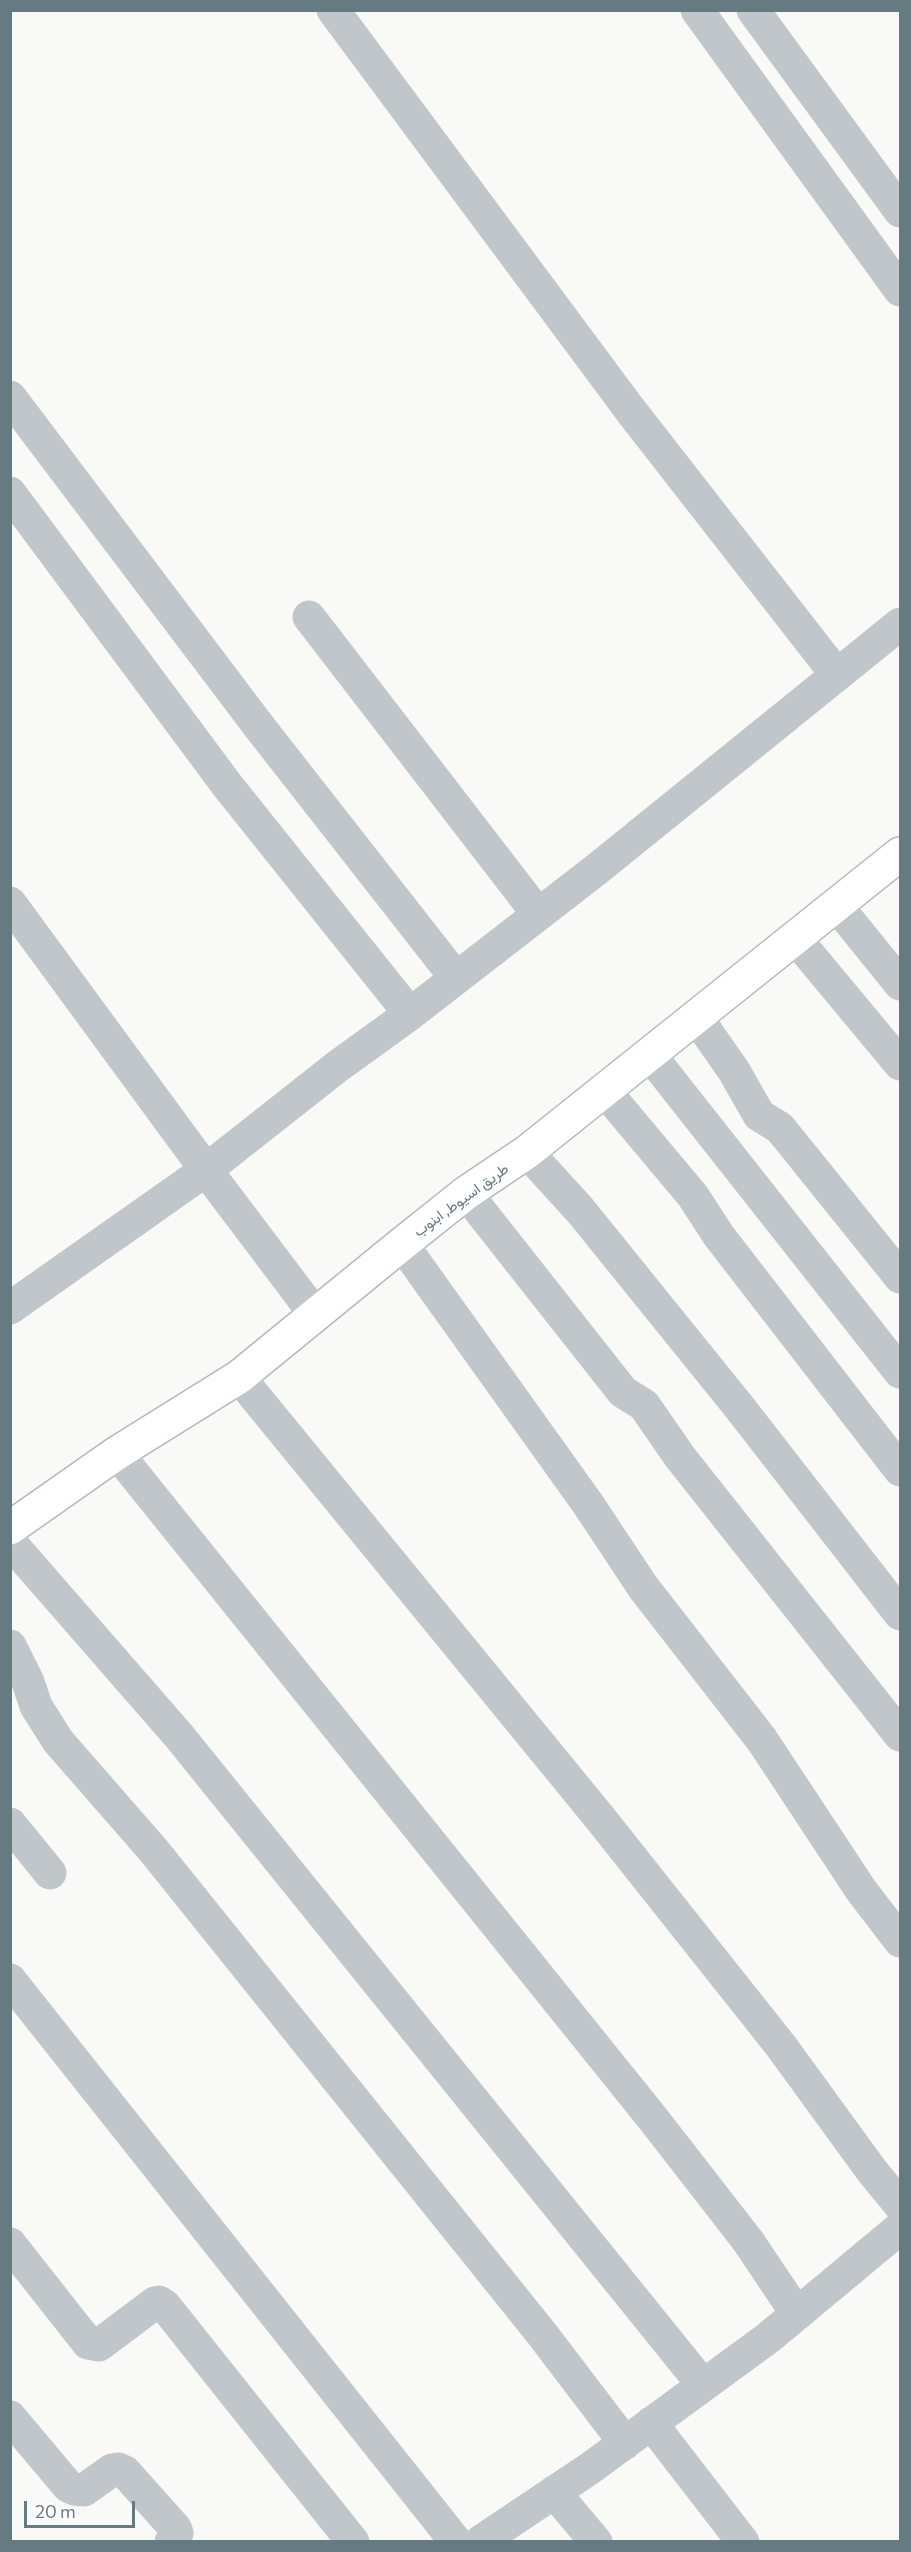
<!DOCTYPE html>
<meta charset="utf-8">
<style>
body{margin:0}
#map{position:relative;width:911px;height:2552px;overflow:hidden;background:#f9f9f8;font-family:Commissioner,sans-serif}
canvas{display:block}
.frame{position:absolute;inset:0;border:12px solid #667a81;pointer-events:none}
.scale{position:absolute;left:24px;top:2501px;width:111px;height:27px;box-sizing:border-box;border:3px solid #667a81;border-top:0;padding-left:8px;font-size:18px;line-height:21px;white-space:nowrap;color:#667a81;-webkit-text-stroke:4px #fff;paint-order:stroke}
</style>
<div id="map">
<canvas width="911" height="2552"></canvas>
<div class="frame"></div>
<div class="scale">20 m</div>
</div>
<script>
const c = document.querySelector('canvas').getContext('2d');
c.lineJoin = 'round';
const shape = rows => new Path2D(rows.map(r => 'M' + r).join(''));
function trace(path, color, width, dash) { c.strokeStyle = color; c.lineWidth = width; c.lineCap = dash ? 'butt' : 'round'; c.setLineDash(dash || []); c.stroke(path); }
function write(font, color, halo, rows, align = 'center') {
  c.font = font + ' Commissioner,Vazirmatn,sans-serif'; c.lineWidth = 6; c.setLineDash([]); c.textBaseline = 'middle'; c.strokeStyle = halo; c.fillStyle = color; for (const [text, x, y, turn = 0] of rows) {
    c.save(); c.translate(x, y); c.rotate((+turn || 0) * Math.PI / 180); c.textAlign = isNaN(turn) ? turn : align; if (halo) c.strokeText(text, 0, 0); c.fillText(text, 0, 0); c.restore();
  }
}
const minor = shape([
 [333,10,631,411,837,675],
 [697,10,900,290],
 [753,10,900,211],
 [10,397,261,729,456,978],
 [10,493,227,785,410,1014],
 [309,617,538,914],
 [10,903,206,1170,314,1313],
 [837,906,900,984],
 [796,939,900,1064],
 [697,1018,734,1071,759,1115,780,1128,900,1277],
 [650,1055,900,1372],
 [605,1091,693,1196,719,1236,900,1470],
 [527,1152,580,1210,740,1408,900,1614],
 [466,1193,623,1392,644,1405,680,1457,900,1735],
 [402,1244,588,1504,643,1587,762,1740,861,1890,900,1941],
 [10,1308,206,1170,338,1066,410,1014,597,869,900,624],
 [239,1377,600,1818,781,2046,872,2171,900,2205],
 [117,1453,654,2120,748,2241,797,2314],
 [10,1542,179,1736,703,2385],
 [10,1646,28,1682,36,1706,58,1741,154,1851,542,2334,625,2443],
 [10,1824,50,1873],
 [10,1980,456,2542],
 [10,2244,88,2343,99,2345,155,2303,159,2302,165,2306,353,2542],
 [10,2417,68,2486,74,2489,84,2490,112,2470,118,2469,125,2472,175,2528,177,2533,171,2542],
 [651,2423,743,2542],
 [554,2492,596,2542],
 [480,2542,589,2469,768,2338,900,2228]
]);
const secondary = shape([
 [10,1528,117,1453,239,1377,402,1244,466,1193,527,1152,900,854]
]);
const streetNames = [
 ["طريق اسيوط, ابنوب",461,1200,-36]
];
trace(secondary, '#b1b9bc', 36);
trace(minor, '#c0c6c9', 33);
trace(secondary, '#fff', 33);
write('15px', '#667a81', '#fff', streetNames);
</script>
